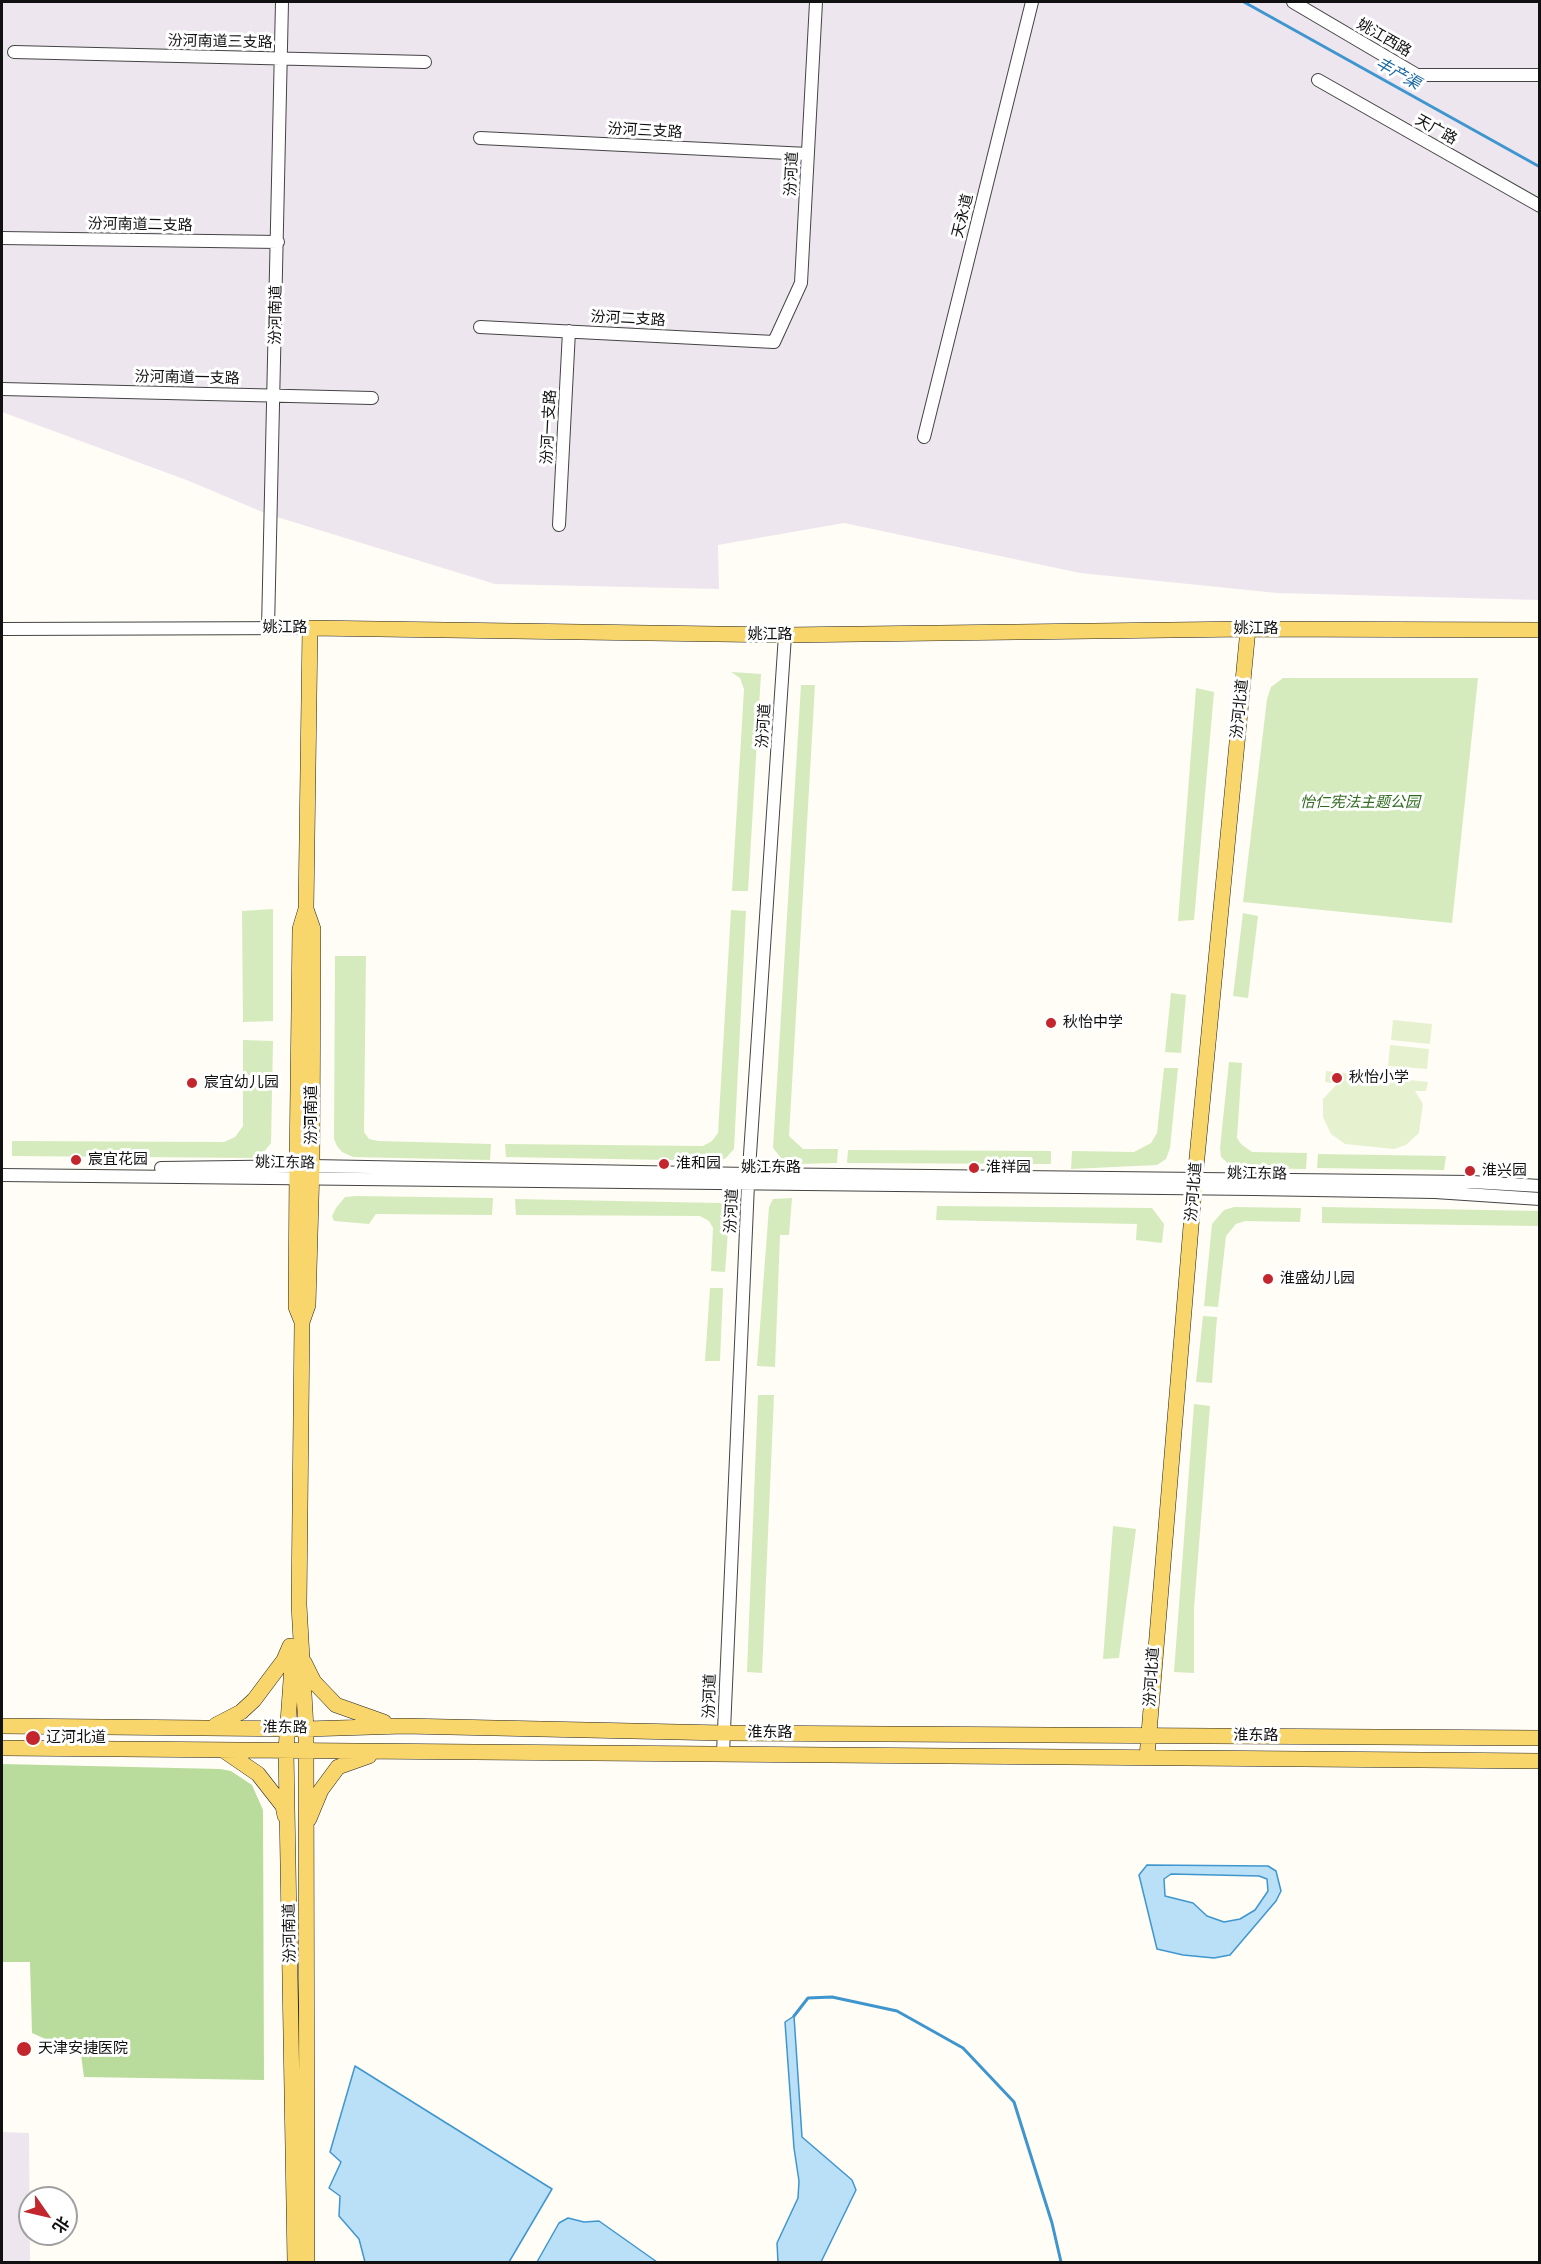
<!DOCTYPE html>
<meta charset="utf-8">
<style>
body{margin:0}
#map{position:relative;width:1541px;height:2264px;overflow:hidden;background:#fffdf5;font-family:"Libre Baskerville","Noto Sans SC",serif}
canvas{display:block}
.frame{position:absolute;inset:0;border:3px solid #111;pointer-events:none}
.north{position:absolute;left:18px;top:2186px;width:60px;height:60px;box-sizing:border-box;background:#fff;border:2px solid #a0a0a0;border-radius:50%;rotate:124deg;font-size:16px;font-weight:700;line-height:24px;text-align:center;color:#111}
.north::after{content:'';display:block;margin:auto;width:21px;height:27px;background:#c4262e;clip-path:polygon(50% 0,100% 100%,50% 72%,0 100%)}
</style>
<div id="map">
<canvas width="1541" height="2264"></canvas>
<div class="frame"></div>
<div class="north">北</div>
</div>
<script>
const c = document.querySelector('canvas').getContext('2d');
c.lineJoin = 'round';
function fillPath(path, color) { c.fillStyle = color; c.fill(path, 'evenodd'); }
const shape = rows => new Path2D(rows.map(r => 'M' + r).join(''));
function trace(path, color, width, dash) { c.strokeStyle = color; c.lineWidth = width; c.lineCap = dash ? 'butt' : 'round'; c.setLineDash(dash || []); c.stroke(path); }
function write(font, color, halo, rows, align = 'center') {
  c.font = font + ' "Libre Baskerville","Noto Sans SC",serif'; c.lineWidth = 6; c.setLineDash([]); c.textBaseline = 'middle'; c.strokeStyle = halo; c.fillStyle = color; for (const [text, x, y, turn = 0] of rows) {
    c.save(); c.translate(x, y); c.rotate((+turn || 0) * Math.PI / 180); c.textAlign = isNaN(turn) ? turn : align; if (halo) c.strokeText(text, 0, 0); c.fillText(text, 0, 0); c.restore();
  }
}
const industrial = shape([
 [2,2,1539,2,1539,600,1277,593,1080,573,844,523,718,545,719,589,495,584,267,514,189,481,2,412],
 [2,2132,29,2133,30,2262,2,2262]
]);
const green = shape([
 [731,672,761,674,748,891,732,891,744,689,740,678],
 [1283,678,1478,678,1452,923,1243,902,1267,699,1271,687],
 [801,685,815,685,789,1136,803,1149,838,1149,837,1163,795,1164,781,1158,773,1148],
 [1196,688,1214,692,1194,920,1178,921],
 [273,909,273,1021,243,1022,242,911],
 [731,910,746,911,734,1149,726,1158,719,1161,506,1157,505,1144,703,1146,712,1141,718,1133],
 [1243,913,1258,916,1248,998,1233,996],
 [335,956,366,956,364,1132,369,1139,378,1141,491,1144,490,1160,353,1157,342,1152,337,1146,334,1139],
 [1171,993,1186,995,1181,1053,1165,1052],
 [243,1040,273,1041,271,1143,259,1158,12,1156,12,1141,224,1142,235,1137,243,1126],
 [1229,1062,1242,1063,1237,1138,1241,1144,1252,1152,1307,1153,1306,1169,1233,1168,1221,1157,1220,1148],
 [1164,1068,1178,1068,1170,1148,1166,1159,1157,1165,1071,1169,1072,1151,1134,1152,1151,1143,1157,1133],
 [848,1150,1051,1151,1051,1164,847,1163],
 [1318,1154,1446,1156,1444,1170,1317,1168],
 [356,1196,493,1198,492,1215,376,1214,369,1224,334,1221,332,1216,336,1208,345,1197],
 [792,1198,789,1235,780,1235,775,1367,757,1366,769,1207,773,1199],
 [515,1199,720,1203,727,1207,729,1218,725,1272,711,1271,713,1228,709,1221,700,1216,516,1215],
 [937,1206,1152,1208,1164,1224,1162,1243,1136,1240,1137,1224,936,1220],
 [1234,1207,1301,1208,1300,1222,1245,1221,1236,1224,1226,1236,1218,1307,1204,1306,1212,1224,1224,1210],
 [1322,1207,1539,1211,1539,1226,1322,1223],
 [710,1288,723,1288,720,1361,705,1361],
 [1203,1316,1217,1317,1212,1383,1196,1382],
 [758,1395,774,1395,762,1673,747,1672],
 [1194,1404,1210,1406,1194,1608,1194,1673,1174,1672],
 [1113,1526,1136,1529,1119,1658,1103,1659]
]);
const forest = shape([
 [2,1764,220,1769,231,1771,252,1785,263,1810,264,2080,84,2077,81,2055,32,2033,30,1962,2,1962]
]);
const pitch = shape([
 [1393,1020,1432,1024,1430,1044,1391,1040],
 [1390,1045,1429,1049,1427,1069,1388,1066],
 [1326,1071,1428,1082,1426,1091,1415,1091,1423,1104,1419,1133,1406,1145,1394,1149,1345,1144,1331,1134,1323,1117,1323,1099,1337,1084,1325,1082]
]);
const water = shape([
 [1147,1865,1268,1866,1276,1871,1281,1891,1276,1901,1230,1955,1214,1958,1183,1955,1157,1949,1139,1875,1147,1865],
 [1171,1874,1259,1876,1267,1879,1268,1891,1255,1910,1240,1919,1224,1922,1207,1916,1193,1903,1165,1896,1164,1879,1171,1874],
 [794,2016,802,2137,852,2180,856,2190,821,2262,778,2262,777,2243,798,2198,799,2181,794,2148,785,2022,794,2016],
 [355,2066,552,2189,509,2262,365,2262,359,2239,339,2216,340,2196,329,2188,341,2162,330,2152,355,2066],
 [568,2218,584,2222,599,2221,657,2262,537,2262,559,2223,568,2218]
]);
const stream = shape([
 [1244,2,1540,167],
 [794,2016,808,1998,832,1997,897,2011,963,2048,1014,2102,1052,2223,1061,2262]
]);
const minor = shape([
 [1293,2,1417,75,1540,75],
 [14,52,425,62],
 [1318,80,1540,206],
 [480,138,808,154],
 [2,238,278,242],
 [480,327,774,342,801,283,816,2],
 [2,389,372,398],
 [924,437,1032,2],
 [559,525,569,331],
 [268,628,282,2],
 [2,629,310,628],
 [161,1168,312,1166,749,1174,1472,1182,1540,1186],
 [2,1175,1253,1189,1435,1192,1540,1199],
 [723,1753,748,1184,785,635]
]);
const major = shape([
 [306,909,313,929,312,1166,308,1305,302,1322,299,1605,306,1729,307,2262],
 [302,1322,296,1307,297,1166,300,929,306,909,310,628,785,635,1248,629,1540,630],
 [293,1652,286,1750,295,2262],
 [304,1662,314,1682,336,1705,384,1722],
 [216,1725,241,1712,254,1700,284,1660,290,1646],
 [2,1726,306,1729,404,1726,724,1733,1540,1738],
 [2,1748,1540,1761],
 [223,1750,258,1774,283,1806,285,1816],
 [1147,1757,1195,1178,1248,629],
 [309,1819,321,1790,338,1767,369,1756]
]);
const markers = [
 [1051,1023,6,"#c4262e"],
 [1337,1078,6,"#c4262e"],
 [192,1083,6,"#c4262e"],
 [76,1160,6,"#c4262e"],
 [664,1164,6,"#c4262e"],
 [974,1168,6,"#c4262e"],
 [1470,1171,6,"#c4262e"],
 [1268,1279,6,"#c4262e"],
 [33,1738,8,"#c4262e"],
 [24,2049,8,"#c4262e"]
];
const streetNames = [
 ["姚江西路",1384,38,30],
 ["汾河南道三支路",220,42,1],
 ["天广路",1436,130,29],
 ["汾河三支路",645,131,3],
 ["汾河道",792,174,-87],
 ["天永道",963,216,-76],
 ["汾河南道二支路",140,225,1],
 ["汾河南道",276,315,-89],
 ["汾河二支路",628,319,3],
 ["汾河南道一支路",187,378,1],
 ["汾河一支路",549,427,-87],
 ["姚江路",285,628],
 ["姚江路",1256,629],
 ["姚江路",770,635],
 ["汾河北道",1240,709,-84],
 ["汾河道",764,726,-86],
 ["汾河南道",312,1115,-90],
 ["姚江东路",285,1163,1],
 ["姚江东路",771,1168],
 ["姚江东路",1257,1174,1],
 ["汾河北道",1194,1192,-85],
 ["汾河道",732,1211,-87],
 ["汾河北道",1152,1677,-86],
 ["汾河道",710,1696,-88],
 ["淮东路",285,1728,1],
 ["淮东路",770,1733],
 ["淮东路",1256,1736],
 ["汾河南道",290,1933,-91]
];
const parkNames = [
 ["怡仁宪法主题公园",1360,803]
];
const poiNames = [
 ["秋怡中学",1063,1023],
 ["秋怡小学",1349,1078],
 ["宸宜幼儿园",204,1083],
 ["宸宜花园",88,1160],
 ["淮和园",676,1164],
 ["淮祥园",986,1168],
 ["淮兴园",1482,1171],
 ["淮盛幼儿园",1280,1279],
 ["辽河北道",46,1738],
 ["天津安捷医院",38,2049]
];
const waterNames = [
 ["丰产渠",1398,74,29]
];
fillPath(industrial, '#eee6ef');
fillPath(green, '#d5ebbd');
fillPath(forest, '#b9dc9c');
fillPath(pitch, '#e6f2cf');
fillPath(water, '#b9e0f7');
trace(water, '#3f96cf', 1.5);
trace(stream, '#3f96cf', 3);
trace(minor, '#444', 14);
trace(major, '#222', 16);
trace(minor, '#fff', 12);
trace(major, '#f9d66b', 15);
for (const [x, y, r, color] of markers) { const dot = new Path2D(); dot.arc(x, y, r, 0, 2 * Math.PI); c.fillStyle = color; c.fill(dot); trace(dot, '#fff', 2); }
write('15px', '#111', '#fff', streetNames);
write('italic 15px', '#2f6b1f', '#fff', parkNames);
write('15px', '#111', '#fff', poiNames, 'left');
write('italic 16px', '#1768a6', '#fff', waterNames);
</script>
